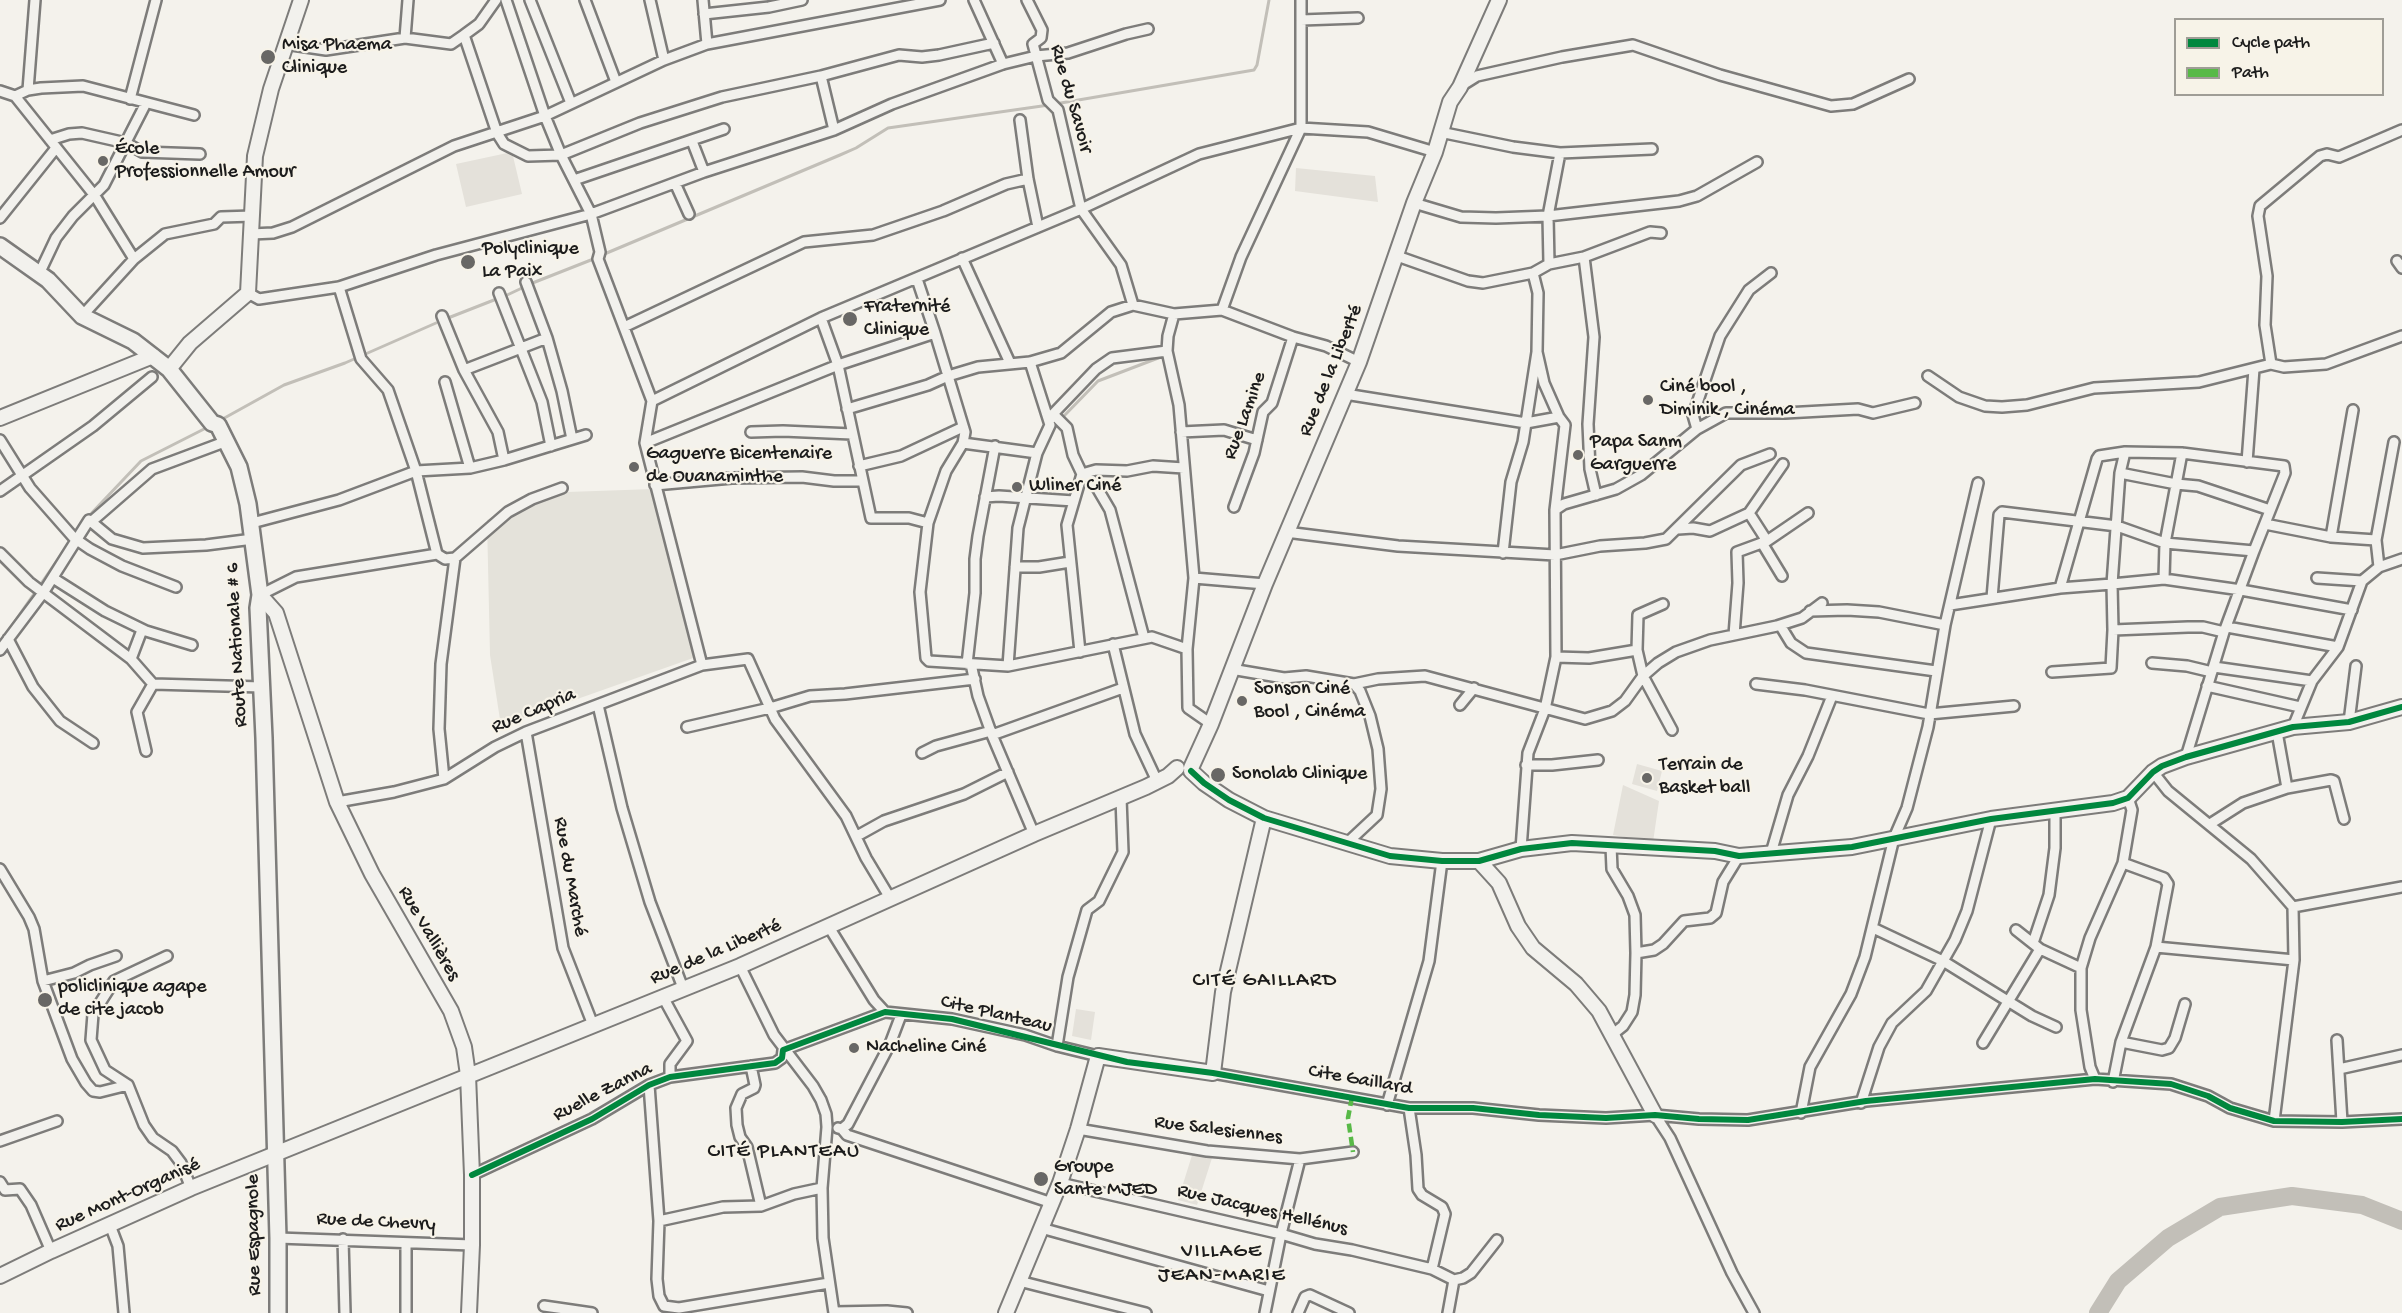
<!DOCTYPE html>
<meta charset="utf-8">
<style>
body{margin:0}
#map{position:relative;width:2402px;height:1313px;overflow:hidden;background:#f4f2ec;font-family:"Gochi Hand",sans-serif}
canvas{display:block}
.legend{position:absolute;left:2174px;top:18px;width:210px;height:78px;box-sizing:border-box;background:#f7f3e8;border:2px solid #9f9d96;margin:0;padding:8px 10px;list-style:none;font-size:18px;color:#1c1c1c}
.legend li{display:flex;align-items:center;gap:12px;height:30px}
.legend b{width:30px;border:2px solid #9f9d96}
</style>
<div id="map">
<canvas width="2402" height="1313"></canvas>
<ul class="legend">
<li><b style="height:8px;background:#00873e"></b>Cycle path</li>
<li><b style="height:8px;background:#58b947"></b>Path</li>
</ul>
</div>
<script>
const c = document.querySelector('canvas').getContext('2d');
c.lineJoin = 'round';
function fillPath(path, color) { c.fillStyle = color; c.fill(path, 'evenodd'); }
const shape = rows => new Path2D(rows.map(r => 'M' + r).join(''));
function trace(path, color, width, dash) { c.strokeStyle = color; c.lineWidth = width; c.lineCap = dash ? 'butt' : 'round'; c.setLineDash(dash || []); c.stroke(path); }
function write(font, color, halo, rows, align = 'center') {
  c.font = font + ' "Gochi Hand",sans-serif'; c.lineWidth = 4.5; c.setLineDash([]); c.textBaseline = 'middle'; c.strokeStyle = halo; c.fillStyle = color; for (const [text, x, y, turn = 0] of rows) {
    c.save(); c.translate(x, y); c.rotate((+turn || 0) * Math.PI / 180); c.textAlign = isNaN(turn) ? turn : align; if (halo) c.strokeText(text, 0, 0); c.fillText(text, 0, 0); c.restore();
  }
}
const built = shape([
 [654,489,696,657,501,726,490,655,487,520,538,493]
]);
const green = shape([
 [512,152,522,194,466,207,456,164],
 [1296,168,1375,176,1378,202,1295,191],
 [1637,764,1662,771,1657,791,1632,784],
 [1623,785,1659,801,1653,842,1613,835],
 [1076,1009,1095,1012,1091,1040,1072,1036],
 [1193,1152,1212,1158,1197,1205,1178,1200]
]);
const stream = shape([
 [1055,104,1254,70,1257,65,1269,0],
 [602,255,840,155,856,148,888,128,1049,105],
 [530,284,596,258],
 [505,296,522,288],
 [448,318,494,300],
 [1062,418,1098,381,1166,355],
 [219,421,284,385,345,363,436,323],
 [86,519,141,461,208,427],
 [4,637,72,539]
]);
const river = shape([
 [2098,1313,2118,1281,2168,1238,2220,1207,2292,1196,2362,1205,2402,1221]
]);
const street = shape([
 [496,0,479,24,464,35,497,133,504,144,528,156,561,155,640,123,722,97,821,76,899,55,922,57,939,55,994,43],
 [506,0,545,116,561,155,591,214,600,252,598,259,652,401,645,443,702,665],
 [530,0,571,103],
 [585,0,616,82],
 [650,0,664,60],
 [703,0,707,44],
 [974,0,1003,64],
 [1027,0,1042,30,1041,38,1033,44,1048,100,1058,110,1081,209,1121,265,1133,305],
 [704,14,769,7,802,0],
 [1301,20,1358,18],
 [405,38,408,0],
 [285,44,326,50,405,38,451,44,464,35],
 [821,76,834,130],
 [1461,86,1477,76,1562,57,1633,45,1720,75,1831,106,1853,104,1909,79],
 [28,90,35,0],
 [0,91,15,96,28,90,41,88,83,86,194,115],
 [15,96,95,196,134,259],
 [130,99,156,0],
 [1020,120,1028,179,1038,227],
 [1440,132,1513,147,1560,153,1652,149],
 [50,140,69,134,82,133,126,143,142,152,200,154],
 [692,141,704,172],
 [574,180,724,129],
 [675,183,689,214],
 [1414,203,1461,217,1496,218,1548,216,1679,201,1697,196,1757,162],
 [0,218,56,148],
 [251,234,273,233,292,227,454,146,545,116,664,60,707,44,940,0],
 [1397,256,1468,281,1483,283,1533,273,1549,264,1584,257,1650,232,1661,233],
 [1584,257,1594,337,1588,424,1590,469,1596,495],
 [962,258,1010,363],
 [2397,261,2402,268],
 [1549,264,1548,216,1560,153],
 [39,274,56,238,73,216,104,185,146,103],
 [917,279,935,333,965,432,963,443,946,471,928,523,920,592,926,658,929,661,1008,666,1152,637,1187,649],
 [526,282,547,338,562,391,572,439],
 [248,293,259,299,339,287,436,255,591,214,704,172,834,130,892,104,1003,64,1036,56,1068,53,1126,34,1148,29],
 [499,293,542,402,551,446],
 [1174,314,1168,336,1167,351,1179,405,1194,578,1187,649,1188,708,1211,724],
 [82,316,134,259,165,234,214,224,221,217,253,216],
 [442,316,464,370,498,432,504,460],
 [821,318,838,365,871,518,909,518,928,523],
 [624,327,804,242,873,235,943,211,1006,184,1028,179],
 [1359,362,1326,346,1293,337,1222,310,1241,257,1301,128,1368,132,1435,152],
 [2271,364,2265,325,2267,276,2258,216,2260,206,2320,156,2327,154,2339,157,2402,130],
 [464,370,547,338],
 [1928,376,1959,397,1985,406,2002,407,2027,405,2094,388,2199,382,2271,364,2284,367,2326,364,2402,336],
 [445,382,470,468],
 [1345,394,1526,423,1559,417],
 [652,401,821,318,1081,209,1199,154,1301,128,1301,0],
 [847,409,928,385,948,376,978,367,1030,362,1061,353,1111,312,1133,305,1174,314,1222,310],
 [1053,414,1067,428,1073,455,1082,474,1093,481,1110,510,1144,638],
 [1052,418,1053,414,1096,369,1112,358,1167,351],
 [1697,429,1693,415,1720,336,1749,290,1771,273],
 [751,432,783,431,852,434],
 [1181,432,1224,430,1257,440],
 [0,440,30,488,74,538,90,549,122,566,176,587],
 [645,443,838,365,935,333],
 [963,443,1037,453],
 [2247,462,2254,369],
 [859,466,901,456,963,427],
 [2120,473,2176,484,2198,486,2270,510],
 [655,485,732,478,802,477,834,481,862,481],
 [0,491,93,426,152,377],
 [985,497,999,496,1074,501],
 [1234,507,1254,453,1263,412,1272,403,1293,337],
 [1555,510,1564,504,1616,489,1641,475,1697,429,1726,413,1785,413,1858,409,1873,413,1915,403],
 [1749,513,1767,541],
 [91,522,152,469,227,441],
 [252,523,339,500,416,471,470,468,504,460,586,435],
 [2265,524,2331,537,2376,540],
 [1678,529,1693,528,1710,531,1749,513,1783,464],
 [1286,532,1398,546,1555,555,1600,546,1645,543,1666,539,1741,465,1770,454],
 [2331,537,2353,410],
 [1762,543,1782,576],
 [2254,551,2285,473,2284,466,2182,453,2125,452,2120,473,2112,584,2164,579,2241,590,2352,610],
 [0,553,29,582,131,659],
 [1503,553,1511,482,1523,442,1537,352,1538,293,1533,273],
 [437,554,445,559,455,558,508,512,532,499,562,488],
 [1015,567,1039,567,1070,562],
 [2379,567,2376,540,2394,442],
 [53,578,105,611,146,631,192,645],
 [1194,578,1265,584],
 [2317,578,2362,581],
 [2164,579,2165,543,2182,453],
 [2060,588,2097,459,2099,456,2125,452],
 [260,595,296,577,437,554,416,471,388,390,361,359,339,287],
 [1992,598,1999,515,2002,512,2117,526,2165,543,2254,551,2224,632,2186,757],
 [1663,604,1638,615,1637,650,1643,676,1672,730],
 [1950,605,2060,588,2112,584,2113,630,2111,668,2052,672],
 [1780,625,1791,643,1806,653,1936,671],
 [1945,625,1978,483],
 [2227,627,2338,647],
 [142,630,131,659,153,684,137,712,146,751],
 [2113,630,2188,627,2203,627,2224,632],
 [1734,635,1738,583,1737,552,1767,541,1808,513],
 [8,639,33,687,60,721,93,743],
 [1113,644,1135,734,1157,781],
 [0,650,43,593,89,520,112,539,143,548,206,545,253,539],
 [1080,652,1067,525,1082,474,1096,470,1127,471,1153,466,1184,468],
 [1556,657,1589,658,1637,650],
 [2152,663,2187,666,2212,672],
 [967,664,975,593,975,559,978,536,995,446],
 [971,664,978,696,992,735,1034,834],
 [1008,666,1018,528,1037,453,1050,425,1030,362],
 [2214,667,2312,681],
 [1231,669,1284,678,1306,676,1354,684,1378,679,1425,676,1585,719,1612,711,1625,701,1643,676,1658,663,1676,652,1710,640,1777,626,1802,618,1822,603],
 [153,684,262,687],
 [1756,684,1805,690,1929,714,2014,706],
 [2207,686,2300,707],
 [598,705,622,808,650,902,683,988],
 [1460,705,1474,688],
 [2349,722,2356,666],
 [687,727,770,708,810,696,845,694,975,679],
 [2293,727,2312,681,2338,647,2362,581,2379,567,2402,559],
 [526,732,563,948,593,1025],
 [2277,732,2287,788],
 [992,735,1123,688],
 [922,753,936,746,991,731],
 [1526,765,1552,765,1598,760],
 [2153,772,2168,791,2251,859,2293,907,2402,887],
 [444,779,439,729,441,664,455,558],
 [337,802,394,792,444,779,495,747,526,732,702,665,748,659,775,719,846,816,866,858,890,898],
 [2210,824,2243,803,2287,788,2331,780,2334,781,2344,819],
 [857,836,884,821,964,794,1008,772],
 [1346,844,1377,815,1381,789,1378,749,1370,716,1360,691,1354,684],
 [1611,846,1612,869,1628,896,1635,915,1636,953,1635,995,1632,1012,1623,1026,1613,1034],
 [1521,849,1528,753,1545,709,1556,657,1555,510,1565,425,1559,417,1544,383,1537,352],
 [1771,853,1788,795,1808,756,1832,696],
 [0,869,29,917,34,929,43,981,72,1059,86,1083,93,1091,100,1092,128,1085,105,1070,91,1040,93,1014,114,981,167,956],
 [829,927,874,1000,885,1012],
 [1873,928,1943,961,2032,1016,2056,1027],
 [2016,930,2040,949,2081,968],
 [2033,943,2049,895,2055,848,2055,809],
 [2156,947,2294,960],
 [1636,953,1654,950,1663,944,1684,921,1710,918,1716,913,1723,882,1739,856],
 [740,966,774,1035,813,1086,821,1100,826,1114,827,1127,822,1188,823,1238,834,1313],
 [43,981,74,973,90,965,116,956],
 [663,997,687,1041,670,1064,670,1077],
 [2337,1040,2342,1122],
 [2121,1042,2162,1050,2169,1048,2175,1038,2185,1004],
 [1983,1043,2040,949],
 [1057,1046,1068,977,1087,910,1099,901,1123,852,1121,798],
 [751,1066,755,1085,754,1088,742,1094,736,1108,737,1125,740,1137,747,1147,761,1206],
 [2339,1069,2402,1055],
 [1213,1073,1409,1108,1473,1108,1539,1115,1606,1118,1655,1115,1699,1119,1748,1120,1866,1101,2095,1079,2171,1084,2208,1096,2230,1108,2274,1121,2342,1122,2402,1119],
 [2095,1079,2090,1067,2081,1010,2081,968,2090,938,2123,863,2132,810,2128,798],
 [2113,1082,2121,1042,2156,947,2168,884,2164,878,2123,863],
 [128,1085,144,1125,153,1138,172,1151,181,1163,191,1188],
 [649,1085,659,1221,657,1279,659,1296,664,1306,679,1308,829,1283],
 [1861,1103,1879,1047,1892,1023,1926,991,1955,940,1967,911,1991,819],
 [1387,1105,1429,961,1442,861],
 [1409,1108,1416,1155,1418,1189,1422,1195,1442,1207,1445,1214,1432,1269],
 [1801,1113,1810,1067,1851,994,1865,957,1894,838,1907,808,1928,727,1945,625,1879,612,1847,610,1810,611],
 [1655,1115,1670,1138,1732,1273,1754,1313],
 [2274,1121,2294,960,2293,907],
 [838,1128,842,1129,848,1124,890,1044,901,1015],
 [842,1129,847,1135,1052,1203],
 [1078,1129,1207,1151,1300,1159,1353,1152],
 [0,1141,57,1121],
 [472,1175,592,1119,649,1085,670,1077,775,1063,782,1058,783,1050,885,1012,952,1019,1025,1035,1057,1046,1098,1056],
 [0,1182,5,1190,20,1189,31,1205,51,1251],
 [1060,1183,1281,1234,1315,1244,1352,1250,1432,1269,1454,1280],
 [659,1221,723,1207,761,1206,794,1194,822,1188],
 [110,1225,118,1246,124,1313],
 [1041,1228,1269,1291],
 [278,1238,472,1245],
 [343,1239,345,1313],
 [1454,1280,1463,1278,1471,1273,1497,1240],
 [1019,1281,1146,1313],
 [544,1306,592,1313],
 [834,1312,887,1311,907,1313],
 [406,1313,406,1243],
 [1265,1313,1281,1234,1300,1159],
 [1298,1313,1305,1297,1310,1295,1349,1313],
 [1448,1313,1454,1280]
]);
const secondary = shape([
 [169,369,190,343,248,293,255,156,271,89,301,0],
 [0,418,153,356],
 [260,595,276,613,337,802,372,874,451,1011,464,1047,468,1075,472,1175,472,1245,469,1313],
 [1191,768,1211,724,1265,584,1359,362,1414,203,1435,152,1450,102,1460,87,1499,0],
 [1191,771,1204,783,1229,800,1264,818,1390,856,1442,861,1479,861,1521,849,1572,843,1715,851,1739,856,1852,847,1991,819,2113,803,2128,798,2153,772,2162,766,2186,757,2293,727,2349,722,2402,707],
 [1479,861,1499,883,1518,926,1533,948,1576,984,1599,1011,1655,1115],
 [0,1276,51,1251,191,1188,740,966,1034,834,1146,787,1168,776,1177,768],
 [1006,1313,1060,1183,1078,1129,1098,1056,1213,1073,1223,992,1264,818]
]);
const primary = shape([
 [0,246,48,280,82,316,133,341,169,369,212,423,218,425,239,467,248,504,260,595,258,608,264,738,278,1238,278,1313]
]);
const quiet = shape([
 [1352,1097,1348,1118,1353,1152]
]);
const cycleway = shape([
 [1191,771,1204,783,1229,800,1264,818,1390,856,1442,861,1479,861,1521,849,1572,843,1715,851,1739,856,1852,847,1991,819,2113,803,2128,798,2153,772,2162,766,2186,757,2293,727,2349,722,2402,707],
 [472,1175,592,1119,649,1085,670,1077,775,1063,782,1058,783,1050,885,1012,952,1019,1127,1062,1213,1073,1409,1108,1473,1108,1539,1115,1606,1118,1655,1115,1699,1119,1748,1120,1866,1101,2095,1079,2171,1084,2208,1096,2230,1108,2274,1121,2342,1122,2402,1119]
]);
const markers = [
 [268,57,8,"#686765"],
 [103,161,6,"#686765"],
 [468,262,8,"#686765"],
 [850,319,8,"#686765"],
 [1648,400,6,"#686765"],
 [1578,455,6,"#686765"],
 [634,467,6,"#686765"],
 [1017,487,6,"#686765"],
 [1242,701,6,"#686765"],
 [1218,775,8,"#686765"],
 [1647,778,6,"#686765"],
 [45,1000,8,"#686765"],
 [854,1048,6,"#686765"],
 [1041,1179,8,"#686765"]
];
const poiNames = [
 ["Misa Phaema",282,46],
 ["Clinique",282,69],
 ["École",115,150],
 ["Professionnelle Amour",115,173],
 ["Polyclinique",482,250],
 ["La Paix",482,273],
 ["Fraternité",864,308],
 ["Clinique",864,331],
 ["Ciné bool ,",1660,388],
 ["Diminik , Cinéma",1660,411],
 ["Papa Sanm",1590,443],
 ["Garguerre",1590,466],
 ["Gaguerre Bicentenaire",646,455],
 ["de Ouanaminthe",646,478],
 ["Wliner Ciné",1029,487],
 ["Sonson Ciné",1254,690],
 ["Bool , Cinéma",1254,713],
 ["Terrain de",1659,766],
 ["Basket ball",1659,789],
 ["Sonolab Clinique",1232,775],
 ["policlinique agape",58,988],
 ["de cite jacob",58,1011],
 ["Nacheline Ciné",866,1048],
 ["Groupe",1054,1168],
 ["Sante MJED",1054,1191]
];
const streetNames = [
 ["Rue du Savoir",1070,99,74],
 ["Rue de la Liberté",1332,371,-68],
 ["Rue Lamine",1246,416,-70],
 ["Route Nationale # 6",238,645,-93],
 ["Rue Capria",534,712,-23],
 ["Rue du Marché",569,877,80],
 ["Rue Vallières",428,934,60],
 ["Rue de la Liberté",716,953,-23],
 ["Cite Planteau",996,1015,13],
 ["Cite Gaillard",1360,1081,10],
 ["Ruelle Zanna",603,1093,-27],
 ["Rue Salesiennes",1218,1131,7],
 ["Rue Mont-Organisé",128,1196,-24],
 ["Rue Jacques Hellénus",1262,1211,13],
 ["Rue de Chevry",376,1223,3],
 ["Rue Espagnole",255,1235,-91]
];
const neighbourhoodNames = [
 ["CITÉ GAILLARD",1265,982],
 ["CITÉ PLANTEAU",784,1153],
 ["VILLAGE",1222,1253],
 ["JEAN-MARIE",1222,1277]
];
fillPath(built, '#e4e2da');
fillPath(green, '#e4e1da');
trace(stream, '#c2bfb8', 3);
trace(river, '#c2bfb8', 18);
trace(street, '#7d7c7a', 14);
trace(secondary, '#7d7c7a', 18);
trace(primary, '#7d7c7a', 20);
trace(street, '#f2f1ed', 9);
trace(secondary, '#f2f1ed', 14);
trace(primary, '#f2f1ed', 15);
trace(quiet, '#58b947', 4.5, [9, 4.5]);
trace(cycleway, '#00873e', 6);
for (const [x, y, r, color] of markers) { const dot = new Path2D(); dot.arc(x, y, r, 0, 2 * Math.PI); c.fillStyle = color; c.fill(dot); trace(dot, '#f7f3e8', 2); }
write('20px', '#1c1c1c', '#f7f3e8', poiNames, 'left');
write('20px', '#1c1c1c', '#f7f3e8', streetNames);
c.letterSpacing = '1.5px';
write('21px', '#1c1c1c', '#f7f3e8', neighbourhoodNames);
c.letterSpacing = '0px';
</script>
